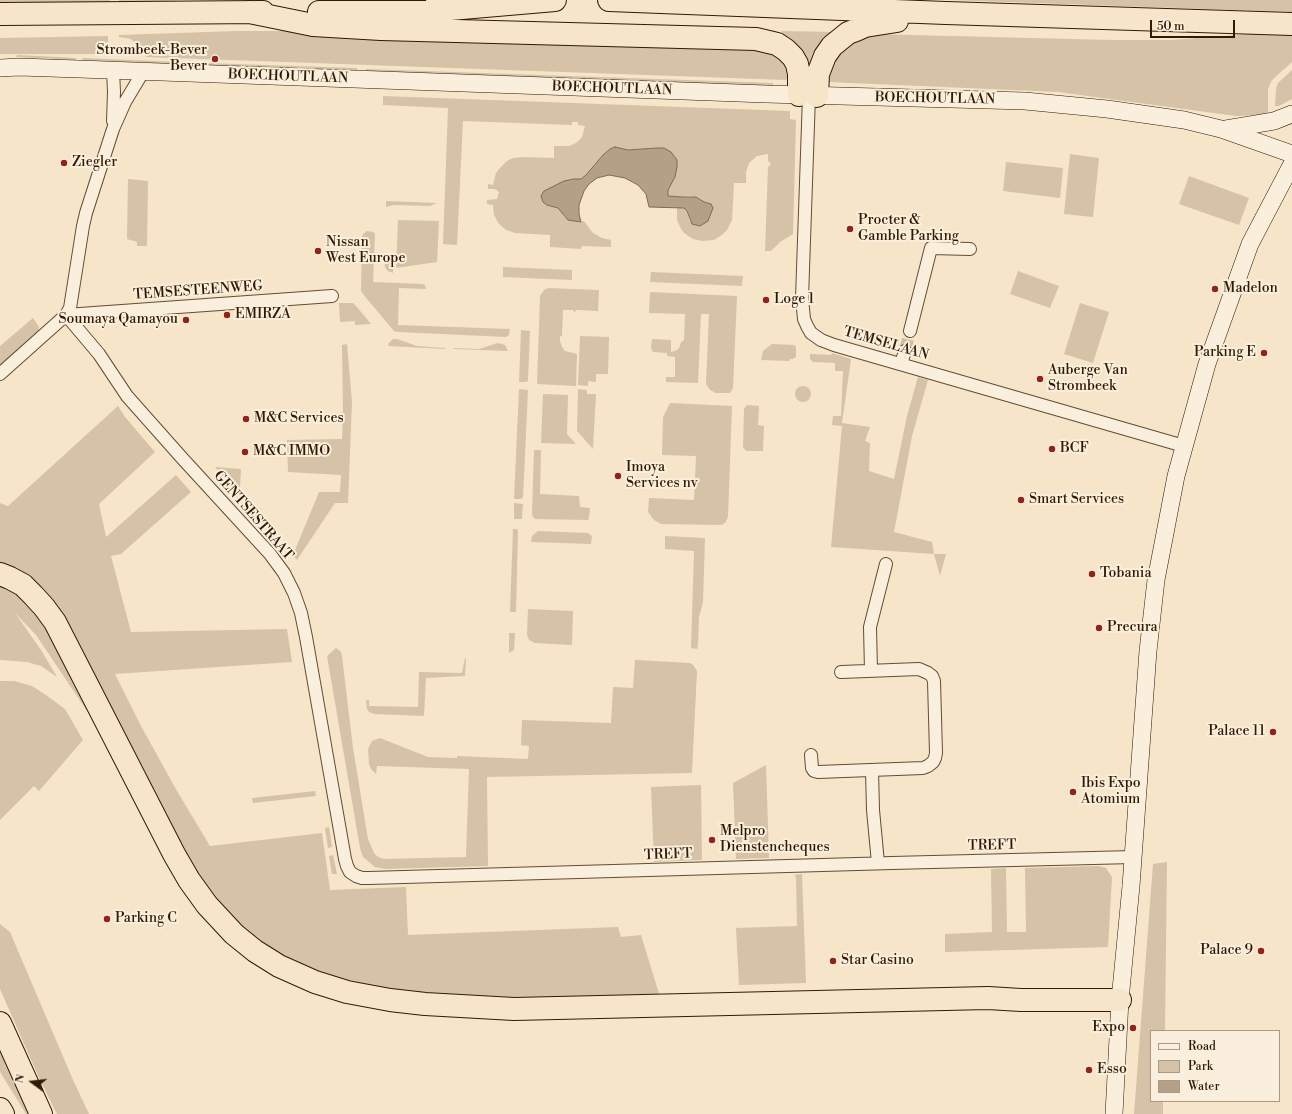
<!DOCTYPE html>
<style>
body{margin:0}
#map{position:relative;width:1292px;height:1114px;overflow:hidden;background:#f7e5c9;font-family:"Libre Bodoni",serif}
canvas{display:block}
.legend{position:absolute;left:1150px;top:1030px;width:130px;height:72px;box-sizing:border-box;background:#faeedc;border:1px solid #a99985;margin:0;padding:5px 7px;list-style:none;font-size:12px;color:#301a03}
.legend li{display:flex;align-items:center;gap:8px;height:20px}
.legend b{width:20px;border:1px solid #a99985}
.north{position:absolute;left:12px;top:1062px;width:40px;height:40px;-webkit-text-stroke:3px #faeedc;paint-order:stroke;rotate:285deg;font-size:11px;font-weight:700;line-height:16px;text-align:center;color:#301a03}
.north::after{content:'';display:block;margin:auto;width:14px;height:18px;background:#301a03;clip-path:polygon(50% 0,100% 100%,50% 72%,0 100%)}
.scale{position:absolute;left:1150px;top:20px;width:85px;height:18px;box-sizing:border-box;border:2px solid #301a03;border-top:0;padding-left:5px;font-size:12px;line-height:14px;white-space:nowrap;color:#301a03;-webkit-text-stroke:3px #faeedc;paint-order:stroke}
</style>
<div id="map">
<canvas width="1292" height="1114"></canvas>
<ul class="legend">
<li><b style="height:5px;background:#faeedc"></b>Road</li>
<li><b style="height:11px;background:#d5c2a7"></b>Park</li>
<li><b style="height:11px;background:#b3a086"></b>Water</li>
</ul>
<div class="north">N</div>
<div class="scale">50 m</div>
</div>
<script>
const c = document.querySelector('canvas').getContext('2d');
c.lineJoin = 'round';
function fillPath(path, color) { c.fillStyle = color; c.fill(path, 'evenodd'); }
const shape = rows => new Path2D(rows.map(r => 'M' + r).join(''));
function trace(path, color, width, dash) { c.strokeStyle = color; c.lineWidth = width; c.lineCap = dash ? 'butt' : 'round'; c.setLineDash(dash || []); c.stroke(path); }
function write(font, color, halo, rows, align = 'center') {
  c.font = font + ' "Libre Bodoni",serif'; c.lineWidth = 4; c.setLineDash([]); c.textBaseline = 'middle'; c.strokeStyle = halo; c.fillStyle = color; for (const [text, x, y, turn = 0] of rows) {
    c.save(); c.translate(x, y); c.rotate((+turn || 0) * Math.PI / 180); c.textAlign = isNaN(turn) ? turn : align; if (halo) c.strokeText(text, 0, 0); c.fillText(text, 0, 0); c.restore();
  }
}
const green = shape([
 [0,0,110,0,110,5,0,6],
 [119,0,163,0,204,2,119,4],
 [947,0,1292,0,1292,12],
 [237,31,313,31,758,47,782,55,789,74,786,80,146,57,145,52,143,48,135,45,134,42,131,39,119,37,119,35],
 [782,31,836,32,811,81,780,37],
 [871,34,1113,40,1172,40,1250,34,1292,35,1292,62,1272,80,1268,89,1268,113,1259,115,1236,116,1058,92,828,82,828,67,840,48],
 [108,36,108,47,113,54,0,54,0,38],
 [17,55,38,56,76,58,76,60,34,58,16,57],
 [83,58,131,60,204,63,203,65,82,60],
 [206,63,357,68,357,70,243,67,206,65],
 [366,69,773,83,773,86,366,71],
 [1292,70,1292,99,1279,106,1275,106,1276,88,1278,83],
 [383,96,790,111,790,119,796,120,793,234,780,242,771,251,765,251,768,167,771,164,768,161,768,154,757,156,749,163,746,172,746,183,734,183,732,220,727,230,723,234,714,240,703,241,693,239,684,233,681,229,677,220,677,207,686,209,690,222,709,203,704,203,698,198,691,196,682,197,668,196,668,190,675,177,664,148,657,148,628,150,621,148,610,149,603,155,586,175,581,179,574,179,545,204,558,208,565,217,578,222,584,221,593,233,602,238,611,240,611,247,582,246,581,249,550,247,550,235,515,233,506,230,499,224,494,215,493,205,487,204,487,200,497,199,499,192,495,189,488,189,488,184,493,185,496,173,499,169,507,161,513,158,524,157,554,158,554,146,569,146,576,143,582,137,585,126,578,125,578,122,572,122,572,125,463,121,457,245,443,244,448,108,383,105],
 [1070,154,1099,158,1093,217,1064,214],
 [1006,162,1063,168,1060,198,1003,191],
 [1189,176,1249,198,1239,225,1179,204],
 [128,179,148,181,147,246,137,246,137,242,127,239],
 [386,201,437,203,430,206,394,205,386,207],
 [398,220,439,221,437,262,396,268],
 [367,231,373,232,375,234,373,282,423,284,425,285,426,289,399,288,398,325,510,329,509,335,506,337,398,332,394,331,367,299,361,291,362,237,363,234],
 [384,257,393,258,393,273,388,271,385,267],
 [503,267,572,270,572,280,503,277],
 [1018,271,1059,286,1050,308,1010,294],
 [651,272,743,276,742,286,650,282],
 [548,288,599,290,598,311,576,310,575,312,573,311,573,310,563,310,562,336,560,336,560,341,562,347,565,351,577,354,576,386,537,384,540,296,544,290],
 [650,292,737,296,733,388,730,393,716,393,710,390,706,384,709,314,701,314,698,383,666,382,666,377,675,377,675,357,667,356,667,353,653,352,651,348,652,339,671,340,671,352,675,351,678,349,680,346,681,342,684,340,685,314,649,313],
 [353,303,357,307,371,324,355,325,355,321,340,322,339,303],
 [1080,303,1109,312,1093,363,1064,354],
 [33,318,39,327,39,330,0,367,0,346],
 [521,330,530,331,528,381,526,382,519,382],
 [580,336,609,337,608,374,596,374,596,382,588,381,588,386,578,385],
 [393,339,397,339,417,346,445,348,445,349,388,346,389,343],
 [498,343,505,345,508,351,454,349,454,348,479,349],
 [347,344,352,402,348,503,335,503,297,560,293,555,319,492,340,492,341,475,288,472,287,440,342,439,343,413,342,345],
 [772,344,794,345,796,347,796,357,793,359,790,359,789,361,761,360,763,351],
 [832,353,851,359,842,423,870,427,865,441,870,443,869,471,894,479,907,416,918,377,928,380,912,436,894,532,932,542,934,554,946,554,940,576,934,554,831,547,842,426,832,425,833,416,841,416,843,371,835,371,835,363,813,362,810,359,810,354,831,355],
 '795 394a8 8 0 1 1 16 0a8 8 0 1 1-16 0Z',
 [519,389,528,390,523,498,520,499,514,499],
 [578,389,587,390,587,394,596,394,593,449,577,431],
 [543,394,568,395,567,434,576,444,541,443],
 [670,403,732,406,728,517,725,523,721,525,661,524,654,520,648,512,649,498,694,500,696,456,662,455,663,417],
 [747,405,759,406,758,425,764,426,763,451,747,451,743,448,744,409],
 [118,406,125,417,155,452,99,504,106,537,176,475,191,492,121,554,111,556,131,632,287,629,292,662,115,674,141,726,177,791,210,846,322,833,330,890,406,887,408,935,618,927,621,937,641,935,661,1000,415,996,322,977,250,938,203,887,67,628,0,567,0,503,8,506],
 [534,450,541,450,540,494,579,496,580,507,590,508,589,518,588,520,535,519,533,517,532,513],
 [215,467,241,469,240,488,233,488],
 [514,503,523,504,522,519,514,519],
 [513,529,517,529,518,531,516,612,510,612],
 [538,531,588,533,592,536,591,544,531,542,532,536],
 [665,536,705,538,703,602,699,617,698,645,697,649,691,648,694,551,665,549],
 [0,584,23,598,36,610,78,686,87,711,36,635,15,613,41,650,57,677,41,666,27,662,0,660],
 [528,609,573,611,572,645,535,643,529,640,527,635],
 [509,633,515,633,514,650,509,653],
 [336,648,341,652,342,656,353,748,368,839,374,853,378,857,384,859,466,857,469,769,377,766,376,774,371,769,369,764,368,749,372,741,380,738,428,757,457,758,457,756,528,759,529,746,521,745,522,720,611,723,613,687,633,688,635,660,690,663,693,665,697,671,692,773,487,777,488,866,385,869,375,867,363,857,360,848,327,656],
 [465,658,466,658,465,676,426,678,424,716,374,714,369,712,367,709,366,700,369,700,369,706,418,707,419,672,462,673],
 [0,681,14,681,32,686,46,695,65,709,83,740,39,791,34,786,0,820],
 [766,765,769,858,736,859,733,783],
 [701,785,702,860,654,862,651,787],
 [315,791,316,796,253,803,252,798],
 [329,827,332,847,328,848,325,828],
 [333,855,337,874,332,874,329,856],
 [1167,862,1165,1031,1151,1031,1151,1101,1163,1101,1163,1114,1134,1114,1153,864],
 [1099,866,1106,868,1112,877,1108,947,945,952,945,934,992,932,991,869,1006,868,1007,932,1026,932,1025,868],
 [802,874,806,983,739,985,736,928,797,926,796,877,794,875],
 [0,924,10,932,73,1080,89,1114,57,1114,40,1080,0,989],
 [0,1039,33,1114,26,1114,0,1072]
]);
const water = shape([
 [615,147,628,150,657,148,664,148,671,152,677,160,677,167,675,177,668,190,668,196,682,197,696,197,704,202,711,204,713,208,708,221,700,226,692,224,687,211,684,208,649,207,646,194,638,185,625,178,609,175,597,178,589,184,584,191,579,205,579,214,581,222,568,220,558,208,547,205,543,202,541,196,544,191,564,181,574,179,581,179,586,175,603,155,610,149,615,147]
]);
const minorTunnel = shape([
 [905,351,910,331]
]);
const minor = shape([
 [113,70,114,92,113,121],
 [809,96,802,298,804,319,807,326,811,333,821,340,834,345,1184,446],
 [66,315,99,354,127,396,182,458,270,554,284,573,294,593,301,613,306,637,345,859,347,866,350,872,356,876,362,878,369,878,892,863,1133,857],
 [66,315,332,296],
 [910,331,931,248,970,249],
 [901,364,905,351],
 [0,374,66,315,70,308,83,226,86,213,113,129,125,102,143,72],
 [871,671,870,627,886,564],
 [811,755,812,768,814,771,818,772,923,768,928,766,933,762,935,758,936,753,934,681,932,676,928,673,919,669,841,672],
 [872,770,873,810,878,863]
]);
const secondary = shape([
 [0,68,19,67,79,69,766,94,1025,101,1107,109,1184,120,1221,129,1292,154],
 [1226,129,1274,121,1292,114],
 [1114,1114,1120,1000,1131,886,1148,651,1156,580,1176,476,1207,364,1250,244,1292,164]
]);
const motorway = shape([
 [609,0,946,13,1292,24],
 [249,12,313,25,381,29,756,39,777,44,786,50,793,57,797,64,799,74,799,95],
 [319,12,427,11,555,0],
 [0,14,263,12],
 [817,96,818,74,825,56,832,46,848,33,856,30,865,26,897,21],
 [0,574,10,578,23,585,33,595,44,607,55,622,174,854,189,880,207,905,234,934,255,951,279,966,315,982,347,992,390,1000,425,1004,514,1009,988,998,1021,1000,1120,1000],
 [0,1023,41,1114],
 [0,1109,3,1114]
]);
const markers = [
 [215,59,4,"#8f2418"],
 [64,163,4,"#8f2418"],
 [850,229,4,"#8f2418"],
 [318,251,4,"#8f2418"],
 [1215,289,4,"#8f2418"],
 [766,300,4,"#8f2418"],
 [227,315,4,"#8f2418"],
 [186,320,4,"#8f2418"],
 [1264,353,4,"#8f2418"],
 [1040,379,4,"#8f2418"],
 [246,419,4,"#8f2418"],
 [1052,449,4,"#8f2418"],
 [245,452,4,"#8f2418"],
 [618,476,4,"#8f2418"],
 [1021,500,4,"#8f2418"],
 [1092,574,4,"#8f2418"],
 [1099,628,4,"#8f2418"],
 [1273,732,4,"#8f2418"],
 [1073,792,4,"#8f2418"],
 [712,840,4,"#8f2418"],
 [107,919,4,"#8f2418"],
 [1261,951,4,"#8f2418"],
 [833,961,4,"#8f2418"],
 [1133,1028,4,"#8f2418"],
 [1089,1070,4,"#8f2418"]
];
const poiNames = [
 ["Strombeek-Bever",207,51,"right"],
 ["Bever",207,67,"right"],
 ["Ziegler",72,163],
 ["Procter &",858,221],
 ["Gamble Parking",858,237],
 ["Nissan",326,243],
 ["West Europe",326,259],
 ["Madelon",1223,289],
 ["Loge 1",774,300],
 ["EMIRZA",235,315],
 ["Soumaya Qamayou",178,320,"right"],
 ["Parking E",1256,353,"right"],
 ["Auberge Van",1048,371],
 ["Strombeek",1048,387],
 ["M&C Services",254,419],
 ["BCF",1060,449],
 ["M&C IMMO",253,452],
 ["Imoya",626,468],
 ["Services nv",626,484],
 ["Smart Services",1029,500],
 ["Tobania",1100,574],
 ["Precura",1107,628],
 ["Palace 11",1265,732,"right"],
 ["Ibis Expo",1081,784],
 ["Atomium",1081,800],
 ["Melpro",720,832],
 ["Dienstencheques",720,848],
 ["Parking C",115,919],
 ["Palace 9",1253,951,"right"],
 ["Star Casino",841,961],
 ["Expo",1125,1028,"right"],
 ["Esso",1097,1070]
];
const streetNames = [
 ["BOECHOUTLAAN",288,77,2],
 ["BOECHOUTLAAN",612,89,2],
 ["BOECHOUTLAAN",935,99,1],
 ["TEMSESTEENWEG",198,291,-4],
 ["TEMSELAAN",886,344,16],
 ["GENTSESTRAAT",253,516,49],
 ["TREFT",992,846,-1],
 ["TREFT",668,855,-2]
];
fillPath(green, '#d5c2a7');
fillPath(water, '#b3a086');
trace(water, '#7f6a52', 1);
trace(minorTunnel, '#cfbca1', 12, [12, 6]);
trace(minor, '#624d34', 14);
trace(secondary, '#301a03', 18);
trace(motorway, '#301a03', 24);
trace(minor, '#faeedc', 12);
trace(secondary, '#faeedc', 17);
trace(motorway, '#f7e5c9', 22);
for (const [x, y, r, color] of markers) { const dot = new Path2D(); dot.arc(x, y, r, 0, 2 * Math.PI); c.fillStyle = color; c.fill(dot); trace(dot, '#faeedc', 1.5); }
write('14px', '#301a03', '#faeedc', poiNames, 'left');
write('14px', '#301a03', '#faeedc', streetNames);
</script>
